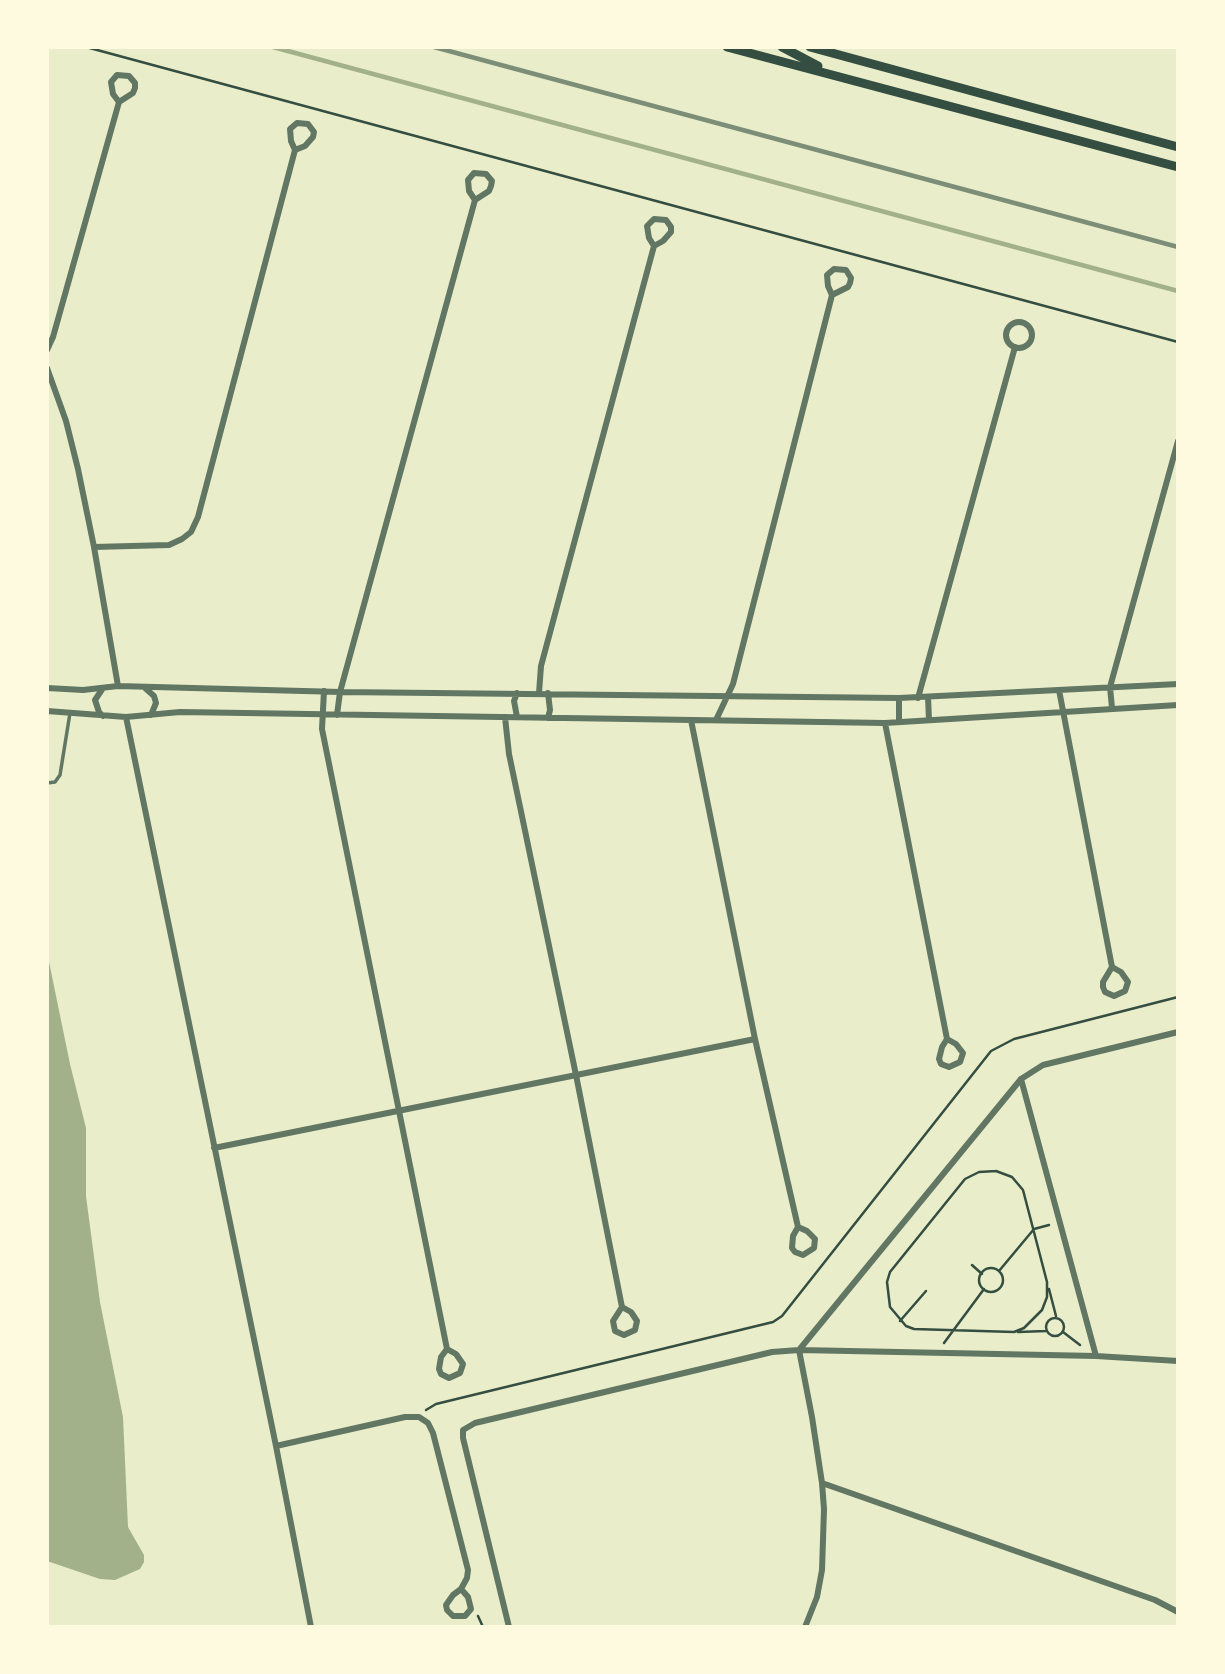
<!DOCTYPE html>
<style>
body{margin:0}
#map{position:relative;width:1225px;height:1674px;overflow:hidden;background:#e9edc9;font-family:Lato,sans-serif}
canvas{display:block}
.frame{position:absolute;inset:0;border:49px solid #fefae0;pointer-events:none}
</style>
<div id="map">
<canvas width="1225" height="1674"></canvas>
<div class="frame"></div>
</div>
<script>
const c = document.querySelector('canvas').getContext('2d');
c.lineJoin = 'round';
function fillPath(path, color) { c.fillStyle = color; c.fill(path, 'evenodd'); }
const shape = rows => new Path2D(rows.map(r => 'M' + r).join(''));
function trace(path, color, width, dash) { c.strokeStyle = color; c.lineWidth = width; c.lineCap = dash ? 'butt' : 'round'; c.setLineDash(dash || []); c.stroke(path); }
const water = shape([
 [47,952,70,1064,86,1128,86,1196,100,1302,123,1417,128,1527,144,1555,144,1562,140,1569,115,1580,100,1579,47,1561]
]);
const stream = shape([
 [273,47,1178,291]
]);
const path = shape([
 [86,47,1178,342],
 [996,1171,1012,1177,1023,1190,1047,1282,1047,1297,1042,1310,1024,1328,1014,1332,914,1329,906,1326,890,1307,887,1282,890,1272,965,1179,979,1172,996,1171],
 [972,1265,982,1274],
 '979 1280a12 12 0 1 1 24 0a12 12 0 1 1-24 0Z',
 [999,1271,1034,1229,1049,1225],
 [1049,1289,1056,1316],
 '1046 1327a9 9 0 1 1 18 0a9 9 0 1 1-18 0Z',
 [900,1321,926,1291],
 [1018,1332,1046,1331],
 [1063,1332,1080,1345],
 [944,1343,984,1289],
 [426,1410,436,1404,773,1322,782,1316,991,1051,1014,1039,1178,997],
 [478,1616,483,1627]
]);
const service = shape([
 [47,783,55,782,60,775,70,713]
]);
const minor = shape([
 '1006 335a13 13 0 1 1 26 0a13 13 0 1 1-26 0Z',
 [47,350,53,337,119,102,133,93,135,88,135,83,129,76,117,75,111,82,113,94,119,102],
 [47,368,66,421,78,469,94,547,118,686],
 [94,547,169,545,182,539,191,532,198,517,295,150,291,141,290,129,297,123,308,124,314,132,313,137,305,146,295,150],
 [47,688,83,690,118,686,340,692,899,698,1178,684],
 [145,688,154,696,156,703,151,715],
 [1059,690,1112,967,1103,982,1103,987,1105,992,1114,996,1125,991,1128,982,1121,972,1112,967],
 [324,691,322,729,447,1349,441,1357,439,1369,441,1374,449,1378,460,1373,463,1364,456,1354,447,1349],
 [517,693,514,701,517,717],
 [539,693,541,666,654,246,649,238,647,226,654,219,666,220,671,227,671,232,663,241,654,246],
 [928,697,929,720],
 [899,698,899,722],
 [918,698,1015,347],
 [1112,708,1110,687,1178,441],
 [47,711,126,717,180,712,885,723,1178,705],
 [337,715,340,692,475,200,489,191,491,186,492,181,486,174,474,173,468,180,469,191,475,200],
 [103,716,99,712,95,700,103,688],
 [126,717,276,1446,311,1627],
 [505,717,509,754,576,1075,622,1307,613,1321,615,1331,624,1335,635,1330,637,1321,631,1312,622,1307],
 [548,718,550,710,548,693],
 [691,720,755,1039,798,1227,793,1236,792,1248,795,1252,803,1255,814,1248,815,1239,807,1231,798,1227],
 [716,720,733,684,832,295,828,286,827,275,834,269,846,270,851,278,850,283,848,287,832,295],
 [885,723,947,1039,942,1047,939,1059,941,1064,949,1067,960,1062,963,1053,956,1044,947,1039],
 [1021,1079,1096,1356],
 [214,1148,755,1039],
 [276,1446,405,1417,419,1417,428,1423,433,1433,468,1570,467,1578,461,1589,453,1595,446,1605,447,1610,453,1616,465,1616,471,1609,468,1597,461,1589],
 [822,1483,1155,1600,1178,1612],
 [509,1627,463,1438,463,1430,475,1423,772,1352,799,1350,1096,1356,1178,1361],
 [805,1627,817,1597,822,1570,824,1509,822,1483,812,1417,799,1350,1021,1079,1043,1065,1178,1032]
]);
const secondary = shape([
 [727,47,1178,167],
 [782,47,818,66],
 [810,47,1178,147]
]);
const rail = shape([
 [434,47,1178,247]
]);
fillPath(water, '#a3b18a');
trace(stream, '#a3b18a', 4.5);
trace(path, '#344e41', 2.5);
trace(service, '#617663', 3.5);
trace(minor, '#617663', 6);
trace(secondary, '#344e41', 9);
trace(rail, '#7c8e77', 4.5);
</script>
